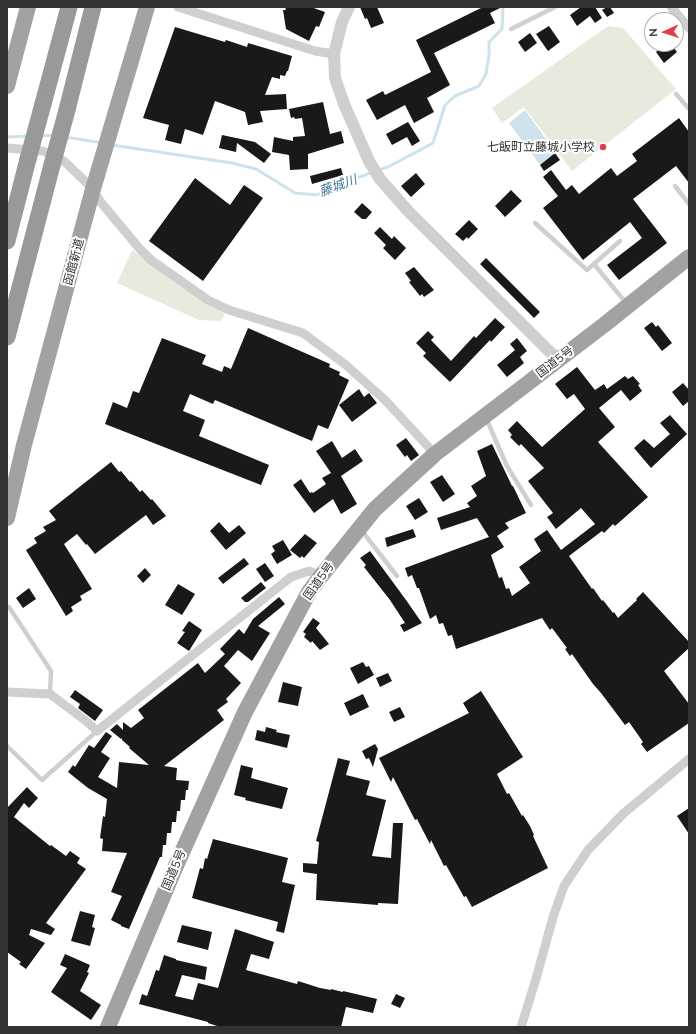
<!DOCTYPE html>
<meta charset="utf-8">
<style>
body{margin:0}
#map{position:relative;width:696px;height:1034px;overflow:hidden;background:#fff;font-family:Mulish,sans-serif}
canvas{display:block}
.frame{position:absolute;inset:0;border:8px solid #323232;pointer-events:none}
.north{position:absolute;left:644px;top:12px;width:40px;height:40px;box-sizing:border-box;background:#fff;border:1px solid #adadad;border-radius:50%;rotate:267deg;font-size:11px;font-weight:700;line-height:16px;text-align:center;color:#323232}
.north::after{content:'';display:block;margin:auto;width:14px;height:18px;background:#e13c51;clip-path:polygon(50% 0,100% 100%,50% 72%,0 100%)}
</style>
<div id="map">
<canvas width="696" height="1034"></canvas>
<div class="frame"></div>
<div class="north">N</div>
</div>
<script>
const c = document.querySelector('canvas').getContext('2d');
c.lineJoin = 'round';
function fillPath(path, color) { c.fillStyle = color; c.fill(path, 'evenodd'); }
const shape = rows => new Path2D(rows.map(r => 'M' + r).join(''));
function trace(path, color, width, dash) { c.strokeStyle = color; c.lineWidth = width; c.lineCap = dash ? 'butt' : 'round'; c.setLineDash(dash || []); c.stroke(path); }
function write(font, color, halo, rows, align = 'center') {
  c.font = font + ' Mulish,"Noto Sans JP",sans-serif'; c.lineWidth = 4; c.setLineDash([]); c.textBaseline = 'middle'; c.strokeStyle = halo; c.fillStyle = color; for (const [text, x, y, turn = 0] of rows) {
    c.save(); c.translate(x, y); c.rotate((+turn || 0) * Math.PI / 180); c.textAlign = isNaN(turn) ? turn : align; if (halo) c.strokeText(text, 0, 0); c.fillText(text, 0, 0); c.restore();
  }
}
const green = shape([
 [608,26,623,28,676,89,572,171,524,107,502,123,492,108],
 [132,250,225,314,221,321,199,320,117,283]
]);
const water = shape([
 [525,110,556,153,540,165,509,123]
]);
const stream = shape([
 [41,136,55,135],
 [7,137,29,136],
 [65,137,103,143],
 [112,145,232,163,256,169,295,193,317,195,338,185,373,172],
 [378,170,388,167,433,143,445,105,455,96,479,86,486,74,489,55,489,42,502,29,503,7]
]);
const building = shape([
 [285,7,311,7,325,12,319,27,316,26,309,41,286,29,283,10,286,10],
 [360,7,377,7,384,23,371,28,367,18,365,19],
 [483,7,502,7,490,13,495,23,434,53,450,85,427,98,434,112,414,123,405,105,377,120,366,100,383,91,385,95,431,72,416,40],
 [581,7,595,7,602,18,595,23,590,16,577,26,570,15],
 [607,7,610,7,614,13,607,17,602,10],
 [549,26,560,42,548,51,536,34],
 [175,27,225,42,226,40,247,47,248,43,292,56,288,71,287,71,285,76,280,75,280,79,272,77,265,95,286,94,287,109,260,111,263,122,248,125,245,112,215,101,203,135,185,129,181,144,165,140,169,125,143,118],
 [530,33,537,43,525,52,518,42],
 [665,44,679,44,674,48,677,52,664,63,656,52],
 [323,102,330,134,341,131,344,143,308,154,308,169,290,170,289,155,272,152,274,137,293,141,293,137,305,136,302,118,295,119,294,117,291,118,289,109],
 [679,118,689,132,689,183,676,166,633,199,667,243,619,280,607,265,642,238,630,222,583,260,543,208,558,196,543,177,551,170,566,190,572,185,579,194,611,168,617,176,637,161,632,154],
 [408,122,420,141,412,146,407,137,392,145,386,134],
 [222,135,255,142,271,154,264,163,237,143,236,152,219,148],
 [555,153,560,160,544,171,540,165],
 [341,168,343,175,312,184,310,176],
 [416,173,425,184,411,197,401,186],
 [195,178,230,205,244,185,263,198,203,281,149,241],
 [511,190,522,201,505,217,495,206],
 [362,203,372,212,366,219,362,219,354,212],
 [469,220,478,229,468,239,467,237,463,241,455,234],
 [380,227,392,239,394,236,406,248,395,260,383,248,386,245,374,233],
 [486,258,540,312,534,318,480,264],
 [414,267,434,290,424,297,422,294,420,296,409,282,411,281,405,273],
 [495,318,505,327,491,342,490,340,450,382,423,356,426,353,416,343,428,331,434,337,431,340,451,361,474,336,476,338],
 [652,322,656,327,658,325,672,343,662,351,644,328],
 [248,328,330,364,329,367,340,372,339,375,349,380,328,429,318,425,312,441,215,400,213,404,190,394,183,411,205,420,199,436,269,465,261,485,105,424,113,402,127,408,133,391,139,393,162,338,206,355,202,364,222,372,224,366,231,369],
 [517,338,527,351,520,357,524,363,507,377,497,365,515,350,510,344],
 [577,367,595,390,604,384,607,389,625,376,628,379,633,376,640,384,638,385,642,391,630,401,621,390,599,408,615,427,598,442,648,497,615,526,613,524,604,533,602,531,569,556,592,589,593,588,602,601,603,600,613,613,614,612,618,618,637,600,636,599,643,592,689,642,689,648,664,671,689,704,689,723,647,752,641,744,643,742,629,722,625,725,601,693,593,684,572,654,570,656,565,649,567,648,552,628,550,630,542,618,456,649,452,635,448,636,443,623,439,624,436,615,430,619,419,588,417,588,412,575,408,577,405,568,489,537,477,518,441,530,437,518,470,507,467,503,477,496,471,486,486,476,477,451,492,444,512,486,513,486,526,513,505,523,509,528,497,536,504,547,491,555,499,578,502,577,506,589,509,588,512,596,530,583,519,567,541,551,534,539,547,530,561,550,595,524,581,508,556,529,547,517,553,513,528,481,544,468,521,444,519,446,510,437,512,435,508,430,517,421,542,447,585,409,574,394,567,399,555,384],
 [683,383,689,390,689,401,683,406,672,392],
 [359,389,364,397,369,393,377,403,352,422,339,405],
 [670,415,687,434,651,468,634,448,644,439,654,448,670,434,660,423],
 [406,438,419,455,411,461,407,455,405,457,396,445],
 [332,441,342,458,355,449,363,461,341,476,357,504,341,514,333,499,314,513,293,485,301,479,310,493,312,492,313,493,326,484,322,478,331,473,316,451],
 [111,462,119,472,121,471,130,482,131,481,140,492,142,490,151,500,152,499,166,516,153,525,146,515,95,554,87,544,86,545,77,534,64,544,92,589,80,596,82,600,71,607,73,611,66,616,26,550,37,543,34,538,46,531,43,527,56,520,49,511],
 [442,475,455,494,443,502,430,482],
 [419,498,428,512,415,520,406,506],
 [219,522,229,533,239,525,246,533,226,550,210,531],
 [413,529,416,537,387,547,385,538],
 [305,534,317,543,304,558,302,556,300,558,290,550],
 [283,540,292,555,277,564,271,554,275,551,272,546],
 [370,551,406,600,422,623,404,632,400,625,405,623,390,600,364,567,366,565,360,558],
 [244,558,249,564,223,584,218,578],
 [265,563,274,576,265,582,256,569],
 [145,568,151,575,143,583,137,576],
 [261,582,266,588,248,602,245,602,241,598],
 [178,584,195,594,182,615,165,605],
 [29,588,36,599,23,608,16,598],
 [279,597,285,604,258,626,270,633,252,661,238,650,224,666,241,683,226,699,228,702,217,710,224,720,164,766,177,768,176,780,189,781,188,790,186,790,185,800,181,800,180,811,177,811,176,822,172,822,171,833,167,833,166,845,163,845,162,857,160,857,129,929,121,926,121,925,111,920,122,896,111,892,127,853,102,851,103,839,100,838,103,816,105,817,107,799,88,788,68,772,73,765,75,767,89,745,94,748,106,732,112,736,101,752,110,758,98,777,117,788,119,762,149,765,129,748,130,747,122,740,122,738,121,739,110,730,117,724,123,730,123,722,131,728,144,718,138,710,198,663,205,673,225,654,220,649,239,629,244,634,253,619],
 [313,618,320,623,316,628,329,644,320,650,312,641,311,643,304,637,306,634,303,632],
 [189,621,202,630,189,651,177,643,185,632,182,631],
 [363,662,366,667,369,666,374,675,358,684,350,668],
 [388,673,392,681,380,687,376,678],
 [283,682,302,687,298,706,278,702],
 [75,690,103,710,95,721,78,708,80,704,70,697],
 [481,691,523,757,497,774,507,794,509,793,522,816,523,815,530,826,534,835,533,836,548,868,472,907,466,896,464,897,446,865,444,866,431,840,430,844,417,819,415,820,393,777,391,782,379,758,469,713,463,703],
 [363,694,369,707,350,716,344,703],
 [400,707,405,717,394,722,389,712],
 [266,727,277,730,276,732,290,735,287,748,255,740,257,730,265,732],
 [375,744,378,749,373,767,369,758,366,759,362,751],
 [338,758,350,761,346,775,370,781,366,795,386,800,372,856,391,858,393,823,403,823,398,904,378,903,378,905,316,900,317,874,303,872,303,863,317,864,319,842,316,841],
 [241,765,253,768,251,778,288,788,282,809,245,800,246,798,234,795],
 [27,787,38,798,29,808,24,803,14,817,50,846,51,845,66,856,70,851,80,858,77,863,86,869,46,923,55,929,51,935,31,929,29,935,45,943,26,969,19,964,21,962,7,952,7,808],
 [689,808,689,834,677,816],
 [213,839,288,858,282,882,295,885,284,933,276,931,278,922,192,898,200,868,203,869,205,858,207,859],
 [80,911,95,915,92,927,95,928,90,946,71,941],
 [182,925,212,932,208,950,177,942],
 [235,929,274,942,269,959,251,954,246,970,297,984,298,981,320,988,331,990,331,989,343,992,343,991,377,999,373,1013,346,1007,341,1027,220,1027,208,1023,208,1022,139,1004,142,994,147,996,156,970,159,971,164,955,176,959,176,960,207,967,205,980,182,975,175,996,193,1000,198,983,218,988],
 [65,954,90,965,87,972,89,973,80,991,101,1005,91,1020,51,992,67,968,60,965],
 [396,994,405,998,400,1008,391,1004]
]);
const service = shape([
 [511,29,555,7],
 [676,94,689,109],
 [675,186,689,204],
 [535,223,587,270,620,241],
 [594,264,626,303],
 [486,418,507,466,531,505],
 [362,531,397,576],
 [9,607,51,671,50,694],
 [7,746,42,780,97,731]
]);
const minor = shape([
 [178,7,315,51,334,54],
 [671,7,689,28],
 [7,148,43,151,64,161,93,189,99,200,139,248,151,260,208,300,229,310,303,333,346,365,385,400,435,454],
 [7,692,50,694,86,721,97,731,291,577,309,571,321,576],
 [521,1027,536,979,553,917,564,886,588,850,624,813,689,759]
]);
const tertiary = shape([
 [349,7,342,22,334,54,335,78,344,104,369,161,380,179,408,211,558,360]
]);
const trunk = shape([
 [7,86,28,7],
 [7,518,24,445,93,189,147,7],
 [108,1027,175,868,245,712,309,592,321,576,375,509,435,454,604,325,689,257]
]);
const motorway = shape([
 [43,104,69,7],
 [67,110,93,7],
 [7,241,28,159],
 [7,337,52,165]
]);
const motorwayBridge = shape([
 [28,159,43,104],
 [52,165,67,110]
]);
const markers = [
 [603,147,4,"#e13c51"]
];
const poiNames = [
 ["七飯町立藤城小学校",595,147]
];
const streetNames = [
 ["函館新道",74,262,-75],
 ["国道5号",555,362,-37],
 ["国道5号",319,581,-55],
 ["国道5号",174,870,-67]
];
const waterNames = [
 ["藤城川",338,186,-20]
];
fillPath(green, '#e6ebde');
fillPath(water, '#cee2ec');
trace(stream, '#cee2ec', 3);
fillPath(building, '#191919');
trace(service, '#cfcfcf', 4.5);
trace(minor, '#cfcfcf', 9);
trace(tertiary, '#cfcfcf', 12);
trace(trunk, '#a2a2a2', 16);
trace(motorway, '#999', 17);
trace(motorwayBridge, '#999', 17);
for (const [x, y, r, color] of markers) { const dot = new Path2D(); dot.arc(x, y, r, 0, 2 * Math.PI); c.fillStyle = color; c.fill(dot); trace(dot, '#fff', 1.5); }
write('12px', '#323232', '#fff', poiNames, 'right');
write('12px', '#323232', '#fff', streetNames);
write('italic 13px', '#417793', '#fff', waterNames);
</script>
